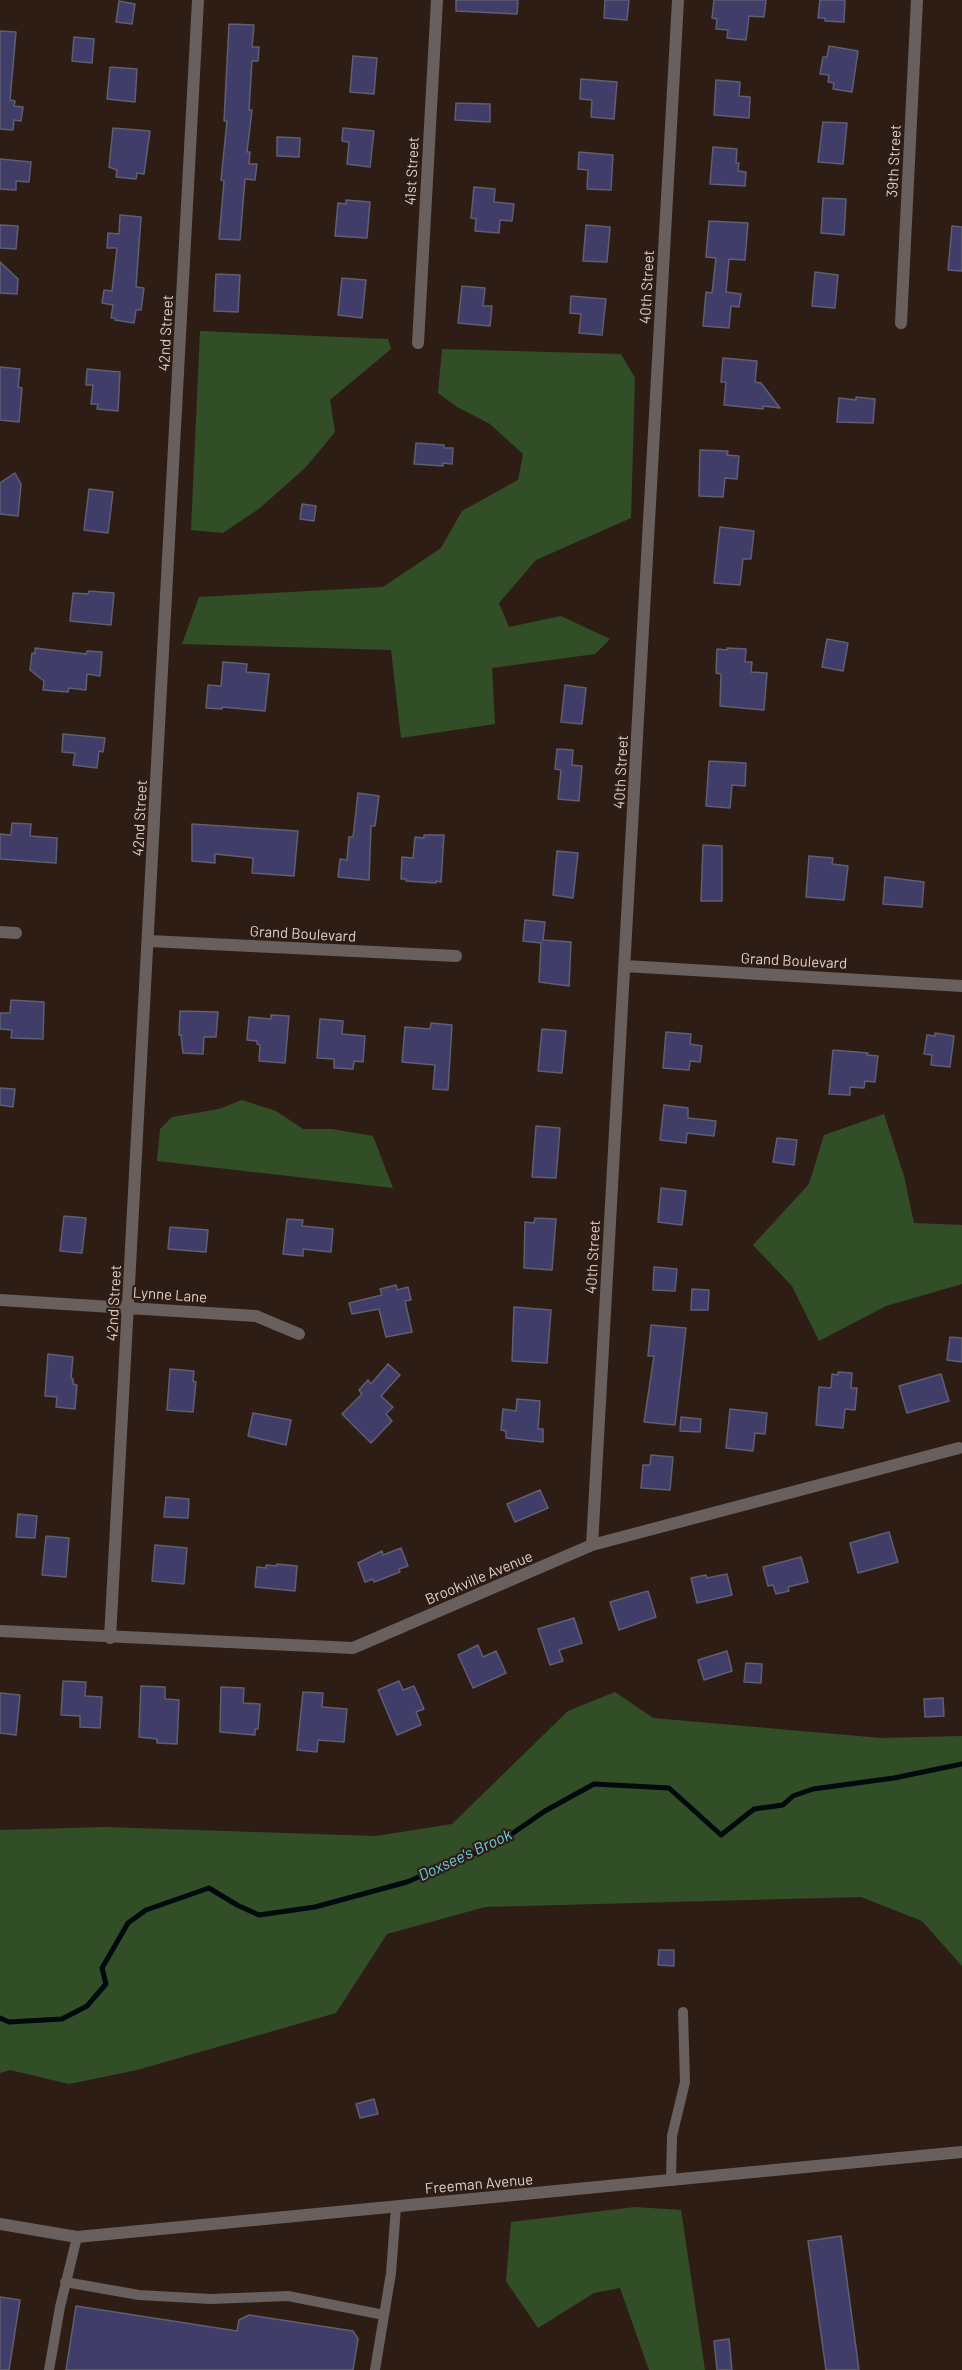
<!DOCTYPE html>
<style>
body{margin:0}
canvas{display:block;background:#2e1d15}
</style>
<canvas width="962" height="2370"></canvas>
<script>
const c = document.querySelector('canvas').getContext('2d');
c.lineJoin = 'round';
function fillPath(path, color) { c.fillStyle = color; c.fill(path, 'evenodd'); }
const shape = rows => new Path2D(rows.map(r => 'M' + r).join(''));
function trace(path, color, width, dash) { c.strokeStyle = color; c.lineWidth = width; c.lineCap = dash ? 'butt' : 'round'; c.setLineDash(dash || []); c.stroke(path); }
function write(font, color, halo, rows, align = 'center') {
  c.font = font + ' Barlow,sans-serif'; c.lineWidth = 4.5; c.setLineDash([]); c.textBaseline = 'middle'; c.strokeStyle = halo; c.fillStyle = color; for (const [text, x, y, turn = 0] of rows) {
    c.save(); c.translate(x, y); c.rotate((+turn || 0) * Math.PI / 180); c.textAlign = isNaN(turn) ? turn : align; if (halo) c.strokeText(text, 0, 0); c.fillText(text, 0, 0); c.restore();
  }
}
const forest = shape([
 [200,331,388,339,391,349,330,400,335,432,306,467,260,508,223,533,191,530],
 [442,349,621,354,635,378,631,518,536,560,499,603,509,627,561,616,610,639,595,654,492,668,495,724,401,738,391,650,182,644,199,597,383,587,441,548,462,511,518,480,523,454,490,424,457,407,438,393],
 [242,1100,276,1111,303,1129,332,1129,373,1136,393,1188,157,1161,160,1129,172,1117,219,1109],
 [884,1114,904,1176,914,1223,962,1225,962,1284,886,1306,819,1341,792,1286,753,1245,809,1184,824,1135],
 [615,1692,653,1718,881,1738,962,1736,962,1966,922,1921,861,1897,485,1907,387,1934,336,2013,137,2070,69,2084,10,2070,0,2073,0,1830,105,1827,376,1836,452,1824,568,1711],
 [635,2207,681,2210,705,2370,649,2370,620,2288,594,2293,538,2328,506,2281,511,2222]
]);
const stream = shape([
 [0,2018,9,2022,62,2019,87,2006,106,1984,102,1968,128,1923,146,1910,209,1888,237,1905,259,1915,315,1907,407,1882,497,1844,545,1811,594,1784,669,1788,721,1835,754,1809,783,1805,793,1796,813,1789,894,1778,962,1764]
]);
const building = shape([
 [456,0,518,0,517,14,456,11,456,0],
 [605,0,629,0,627,20,604,18,605,0],
 [714,0,766,0,764,17,749,16,746,40,727,38,728,30,716,29,717,19,712,18,714,0],
 [820,0,845,0,844,22,825,21,825,18,818,18,820,0],
 [119,1,135,4,132,24,116,22,119,1],
 [229,24,254,25,252,47,259,47,258,61,252,61,249,110,252,110,247,152,250,152,249,164,257,164,255,180,245,179,240,240,219,239,224,181,221,180,227,121,224,121,229,24],
 [0,31,16,32,10,100,15,101,14,106,23,107,21,121,14,120,13,130,0,129,0,31],
 [74,37,94,39,92,63,72,61,74,37],
 [829,46,858,51,852,92,833,89,834,83,828,82,829,75,820,74,823,57,827,57,829,46],
 [353,56,377,58,374,94,350,92,353,56],
 [110,67,137,69,135,102,107,99,110,67],
 [581,79,617,82,614,119,591,117,592,100,580,99,581,79],
 [716,80,740,82,739,96,750,97,749,118,714,115,716,80],
 [456,103,490,104,490,122,455,120,456,103],
 [823,122,847,123,843,164,818,162,823,122],
 [113,128,150,131,144,174,137,173,136,179,116,177,117,170,109,167,113,128],
 [343,128,374,131,370,167,347,164,349,142,342,141,343,128],
 [277,137,300,138,299,157,277,156,277,137],
 [713,147,737,149,736,163,739,163,738,171,746,172,745,186,710,184,713,147],
 [579,152,613,155,611,190,587,189,588,170,578,169,579,152],
 [0,159,31,162,29,182,16,181,16,190,0,189,0,159],
 [474,187,495,189,494,202,514,204,512,221,500,220,499,233,475,231,476,219,471,218,474,187],
 [823,198,846,199,844,235,821,233,823,198],
 [346,200,370,202,367,238,335,236,338,203,346,204,346,200],
 [120,215,141,217,136,287,144,288,141,310,136,310,134,323,115,320,115,318,111,318,113,305,102,303,104,290,112,291,117,248,107,248,108,233,119,234,120,215],
 [709,221,748,223,745,260,729,259,726,292,741,294,739,307,731,306,729,328,703,326,706,292,712,293,716,258,706,257,709,221],
 [0,225,18,226,16,249,0,248,0,225],
 [586,225,610,227,607,262,583,261,586,225],
 [952,226,962,227,962,271,948,270,952,226],
 [0,262,18,279,17,294,0,293,0,262],
 [815,272,838,275,835,308,812,306,815,272],
 [216,274,240,275,238,312,214,311,216,274],
 [342,278,366,280,362,318,338,315,342,278],
 [462,286,485,288,483,306,492,306,490,326,458,323,462,286],
 [571,296,606,299,602,335,579,333,581,314,570,313,571,296],
 [723,358,757,361,755,382,761,383,780,408,763,406,763,409,724,405,726,382,721,382,723,358],
 [0,367,20,369,18,387,22,388,19,422,0,420,0,367],
 [87,369,120,372,118,411,97,409,98,404,91,404,93,385,86,385,87,369],
 [856,397,875,399,873,423,837,422,839,398,856,400,856,397],
 [416,443,444,445,444,448,453,448,452,464,443,463,443,466,414,464,416,443],
 [700,450,728,451,727,455,739,456,737,479,725,478,723,497,699,496,700,450],
 [15,473,21,484,18,516,0,514,0,483,15,473],
 [89,489,113,492,108,533,84,530,89,489],
 [302,504,316,506,314,521,300,519,302,504],
 [720,527,754,531,751,559,743,559,740,585,714,583,720,527],
 [89,591,114,593,111,625,70,621,73,593,88,594,89,591],
 [827,639,848,643,843,671,822,667,827,639],
 [35,648,86,654,87,651,102,652,100,676,87,674,86,690,69,688,68,692,43,690,44,681,30,670,32,653,35,654,35,648],
 [727,648,746,649,745,662,752,662,751,672,767,673,764,710,720,706,721,674,716,673,717,649,727,650,727,648],
 [223,662,247,664,246,672,269,674,265,711,222,707,222,709,206,708,208,685,221,686,223,662],
 [565,685,586,688,582,724,561,722,565,685],
 [63,734,105,738,103,752,99,751,97,768,73,765,75,753,62,752,63,734],
 [557,749,573,750,572,765,582,766,579,801,558,799,561,770,555,769,557,749],
 [709,761,746,763,745,786,732,785,730,808,706,806,709,761],
 [358,793,379,796,375,826,371,826,369,880,338,877,340,859,347,860,349,837,353,837,358,793],
 [12,823,31,824,30,836,57,838,56,863,0,859,0,834,11,835,12,823],
 [192,824,298,831,294,876,252,873,253,858,215,854,215,863,192,861,192,824],
 [424,835,444,835,441,882,436,881,436,883,406,881,406,879,401,879,402,857,413,858,415,837,424,838,424,835],
 [703,845,722,846,722,901,701,901,703,845],
 [557,851,578,853,573,898,553,895,557,851],
 [809,856,833,858,832,864,848,866,844,900,806,897,809,856],
 [885,877,924,882,922,907,883,904,885,877],
 [525,920,545,922,543,940,571,942,569,986,539,982,541,943,523,941,525,920],
 [11,1000,44,1002,43,1039,11,1038,12,1030,0,1029,0,1013,10,1013,11,1000],
 [180,1011,218,1012,216,1037,204,1037,203,1054,183,1053,181,1035,179,1035,180,1011],
 [271,1015,289,1016,285,1063,259,1061,260,1045,257,1044,257,1041,247,1040,249,1017,271,1019,271,1015],
 [320,1019,343,1021,342,1034,365,1036,363,1062,354,1061,353,1069,334,1068,334,1059,317,1058,320,1019],
 [431,1023,452,1025,448,1090,433,1089,435,1065,402,1062,405,1027,430,1029,431,1023],
 [542,1029,566,1031,562,1073,538,1071,542,1029],
 [666,1032,691,1034,690,1044,702,1046,700,1062,690,1061,689,1070,663,1068,666,1032],
 [935,1033,954,1036,950,1067,931,1065,932,1055,924,1054,927,1035,935,1036,935,1033],
 [833,1050,868,1053,867,1055,878,1056,875,1082,865,1081,864,1088,850,1087,850,1095,829,1094,833,1050],
 [0,1088,15,1089,13,1107,0,1105,0,1088],
 [664,1105,688,1108,688,1118,716,1121,714,1136,687,1133,686,1143,660,1140,664,1105],
 [536,1126,560,1128,556,1178,532,1177,536,1126],
 [777,1138,797,1140,794,1165,773,1162,777,1138],
 [661,1188,686,1191,682,1225,658,1222,661,1188],
 [64,1216,86,1218,82,1253,60,1251,64,1216],
 [535,1218,556,1219,552,1270,524,1268,525,1222,534,1223,535,1218],
 [287,1219,303,1220,302,1226,333,1229,331,1252,303,1249,303,1256,283,1254,287,1219],
 [170,1227,208,1230,206,1252,168,1249,170,1227],
 [654,1267,677,1269,675,1291,653,1290,654,1267],
 [396,1285,397,1290,408,1287,411,1300,405,1301,412,1332,386,1337,379,1309,352,1314,349,1303,382,1295,380,1289,396,1285],
 [692,1289,709,1290,708,1310,691,1310,692,1289],
 [514,1307,551,1310,547,1363,512,1361,514,1307],
 [651,1325,686,1328,675,1425,644,1422,654,1356,648,1356,651,1325],
 [950,1337,962,1338,962,1362,947,1360,950,1337],
 [48,1354,73,1357,71,1378,73,1379,73,1384,77,1385,75,1409,56,1407,57,1397,45,1396,48,1354],
 [388,1364,400,1375,381,1396,393,1407,386,1414,392,1421,371,1443,342,1414,362,1394,359,1390,368,1380,371,1384,388,1364],
 [170,1369,194,1371,193,1381,196,1382,193,1412,167,1410,170,1369],
 [838,1372,852,1373,851,1388,857,1388,855,1410,845,1409,843,1428,816,1425,819,1387,831,1388,832,1374,838,1375,838,1372],
 [941,1374,949,1401,907,1413,899,1386,941,1374],
 [517,1399,540,1401,538,1429,543,1429,543,1442,506,1438,506,1431,501,1430,503,1409,516,1411,517,1399],
 [730,1409,767,1413,765,1434,755,1433,753,1451,726,1448,730,1409],
 [253,1413,291,1420,286,1445,248,1436,253,1413],
 [681,1417,701,1419,700,1432,680,1431,681,1417],
 [651,1455,673,1457,670,1490,641,1488,643,1465,650,1465,651,1455],
 [540,1490,548,1508,515,1522,507,1504,540,1490],
 [166,1497,189,1499,188,1518,164,1517,166,1497],
 [18,1514,37,1516,35,1538,16,1537,18,1514],
 [889,1532,898,1562,858,1573,850,1543,889,1532],
 [46,1536,69,1538,66,1577,42,1575,46,1536],
 [155,1545,187,1548,184,1584,152,1581,155,1545],
 [401,1548,408,1566,399,1569,400,1572,374,1582,373,1579,365,1582,358,1563,382,1551,383,1555,401,1548],
 [801,1557,808,1582,788,1587,789,1591,776,1594,773,1585,768,1586,763,1567,801,1557],
 [277,1564,297,1566,295,1591,255,1587,257,1567,266,1568,266,1565,277,1566,277,1564],
 [727,1574,732,1595,697,1603,691,1578,706,1575,707,1578,727,1574],
 [648,1591,656,1617,619,1630,610,1602,648,1591],
 [574,1618,582,1643,559,1650,563,1661,550,1665,538,1629,574,1618],
 [478,1645,483,1657,496,1651,506,1673,473,1688,458,1655,478,1645],
 [727,1651,732,1671,704,1680,698,1660,727,1651],
 [746,1663,762,1664,761,1683,744,1682,746,1663],
 [63,1681,86,1682,85,1696,102,1697,100,1728,80,1727,80,1716,61,1715,63,1681],
 [399,1681,403,1690,414,1686,424,1709,416,1712,421,1725,397,1735,378,1690,399,1681],
 [141,1686,165,1687,165,1699,179,1700,177,1744,157,1743,157,1739,139,1737,141,1686],
 [221,1687,244,1688,243,1703,260,1704,258,1729,255,1729,255,1735,220,1732,221,1687],
 [303,1692,323,1693,322,1707,347,1709,344,1742,318,1740,317,1752,297,1750,303,1692],
 [0,1693,20,1695,16,1735,0,1733,0,1693],
 [943,1698,944,1716,925,1717,924,1699,943,1698],
 [659,1950,674,1950,674,1966,658,1965,659,1950],
 [374,2099,378,2114,360,2118,356,2104,374,2099],
 [841,2236,859,2370,826,2370,808,2241,841,2236],
 [0,2297,20,2300,9,2370,0,2370,0,2297],
 [76,2306,237,2331,239,2320,249,2315,353,2331,358,2339,353,2370,66,2370,76,2306],
 [729,2339,732,2370,717,2370,714,2341,729,2339]
]);
const lane = shape([
 [671,2181,672,2136,685,2082,683,2012],
 [65,2282,139,2295,211,2299,288,2296,384,2315],
 [49,2370,60,2307,77,2237],
 [375,2370,391,2273,396,2207]
]);
const street = shape([
 [901,323,917,0],
 [418,343,437,0],
 [0,932,16,933],
 [149,941,456,956],
 [625,966,962,986],
 [0,1300,256,1316,299,1334],
 [592,1545,678,0],
 [0,1631,353,1648,592,1545,959,1448],
 [110,1638,198,0],
 [0,2224,77,2237,962,2152]
]);
const streetNames = [
 ["39th Street",894,161,-87],
 ["41st Street",412,171,-87],
 ["40th Street",647,287,-87],
 ["42nd Street",166,333,-87],
 ["40th Street",621,772,-87],
 ["42nd Street",140,818,-87],
 ["Grand Boulevard",303,934,3],
 ["Grand Boulevard",794,961,3],
 ["40th Street",593,1257,-87],
 ["Lynne Lane",170,1295,4],
 ["42nd Street",114,1303,-87],
 ["Brookville Avenue",479,1578,-23],
 ["Freeman Avenue",479,2184,-5]
];
const waterNames = [
 ["Doxsee's Brook",465,1855,-25]
];
fillPath(forest, '#314e26');
trace(stream, '#000a0e', 5);
fillPath(building, '#413d69');
trace(building, '#5f5e72', 1.5);
trace(lane, '#695f5c', 10);
trace(street, '#695f5c', 12);
write('15px', '#ded1cc', '#2e1d15', streetNames);
write('italic 16px', '#64d2e3', '#2e1d15', waterNames);
</script>
